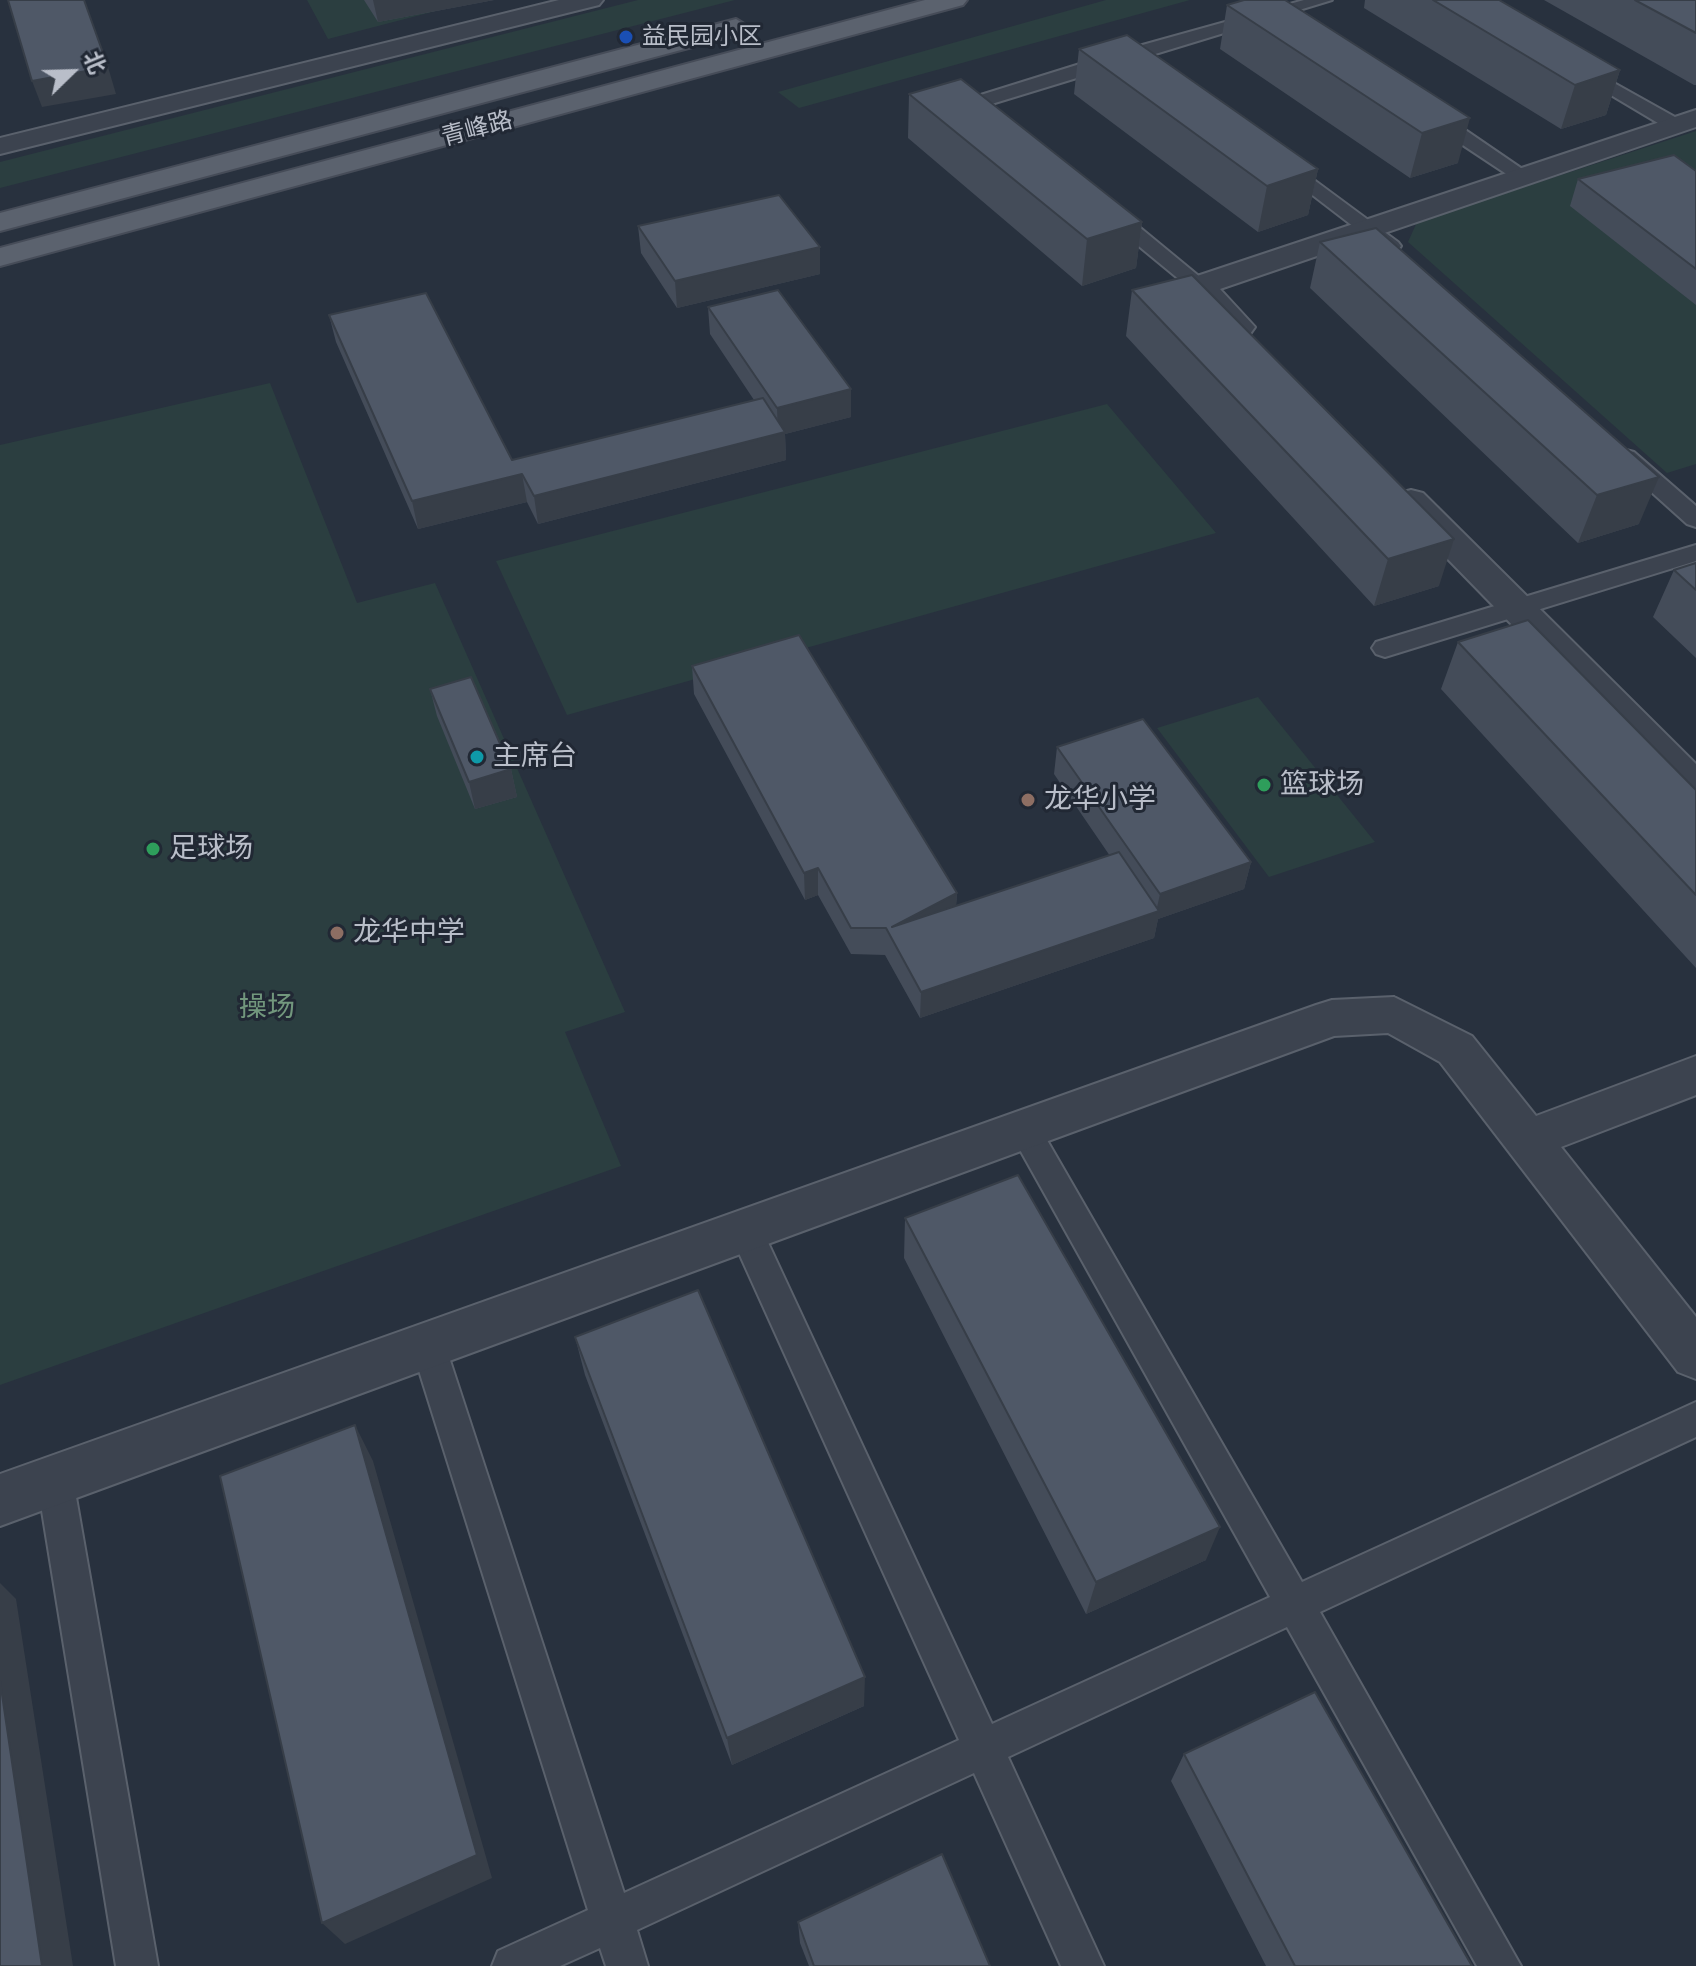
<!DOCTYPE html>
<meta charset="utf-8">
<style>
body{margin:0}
#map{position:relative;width:1696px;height:1966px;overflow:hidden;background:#28313e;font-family:"Alegreya Sans","Noto Sans SC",sans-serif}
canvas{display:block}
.north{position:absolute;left:32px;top:32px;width:80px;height:80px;-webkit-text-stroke:6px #212834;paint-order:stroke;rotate:67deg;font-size:22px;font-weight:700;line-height:32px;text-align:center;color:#b9bec9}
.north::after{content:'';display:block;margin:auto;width:28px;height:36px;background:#b9bec9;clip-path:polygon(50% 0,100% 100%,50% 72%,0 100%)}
</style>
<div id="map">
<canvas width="1696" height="1966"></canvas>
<div class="north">北</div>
</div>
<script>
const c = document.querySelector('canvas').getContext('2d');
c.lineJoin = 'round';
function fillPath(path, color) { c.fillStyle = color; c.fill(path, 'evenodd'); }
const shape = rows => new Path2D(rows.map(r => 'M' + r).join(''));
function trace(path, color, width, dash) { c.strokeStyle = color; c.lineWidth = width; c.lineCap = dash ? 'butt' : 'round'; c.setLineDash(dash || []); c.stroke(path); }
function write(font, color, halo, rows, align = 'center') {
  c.font = font + ' "Alegreya Sans","Noto Sans SC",sans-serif'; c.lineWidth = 6; c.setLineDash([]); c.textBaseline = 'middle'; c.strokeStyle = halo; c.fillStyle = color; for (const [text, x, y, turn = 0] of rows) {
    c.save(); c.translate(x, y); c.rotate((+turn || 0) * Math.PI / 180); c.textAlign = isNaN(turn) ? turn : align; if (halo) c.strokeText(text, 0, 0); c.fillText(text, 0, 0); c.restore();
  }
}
const green = shape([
 [307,0,478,0,328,39],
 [638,0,735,0,0,188,0,162],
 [1106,0,1190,0,799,108,778,92],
 [1696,131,1696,464,1667,473,1408,242,1417,222],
 [270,383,357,603,435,583,625,1012,565,1032,621,1166,0,1385,0,445],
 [1107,404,1216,533,567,715,496,561],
 [1258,697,1375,842,1269,877,1157,728]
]);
const lane = shape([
 [1304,0,1332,0,985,106,971,106,969,102,971,98,1128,49,1304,0],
 [1580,64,1682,121,1685,125,1682,129,1668,129,1574,73,1574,65,1580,64],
 [1432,110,1439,112,1534,177,1524,183,1517,181,1425,120,1425,112,1432,110],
 [1283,157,1398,242,1401,246,1398,250,1384,250,1276,167,1273,163,1276,159,1283,157],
 [1108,205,1115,207,1206,282,1210,286,1206,290,1192,290,1101,215,1098,211,1101,207,1108,205],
 [1626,450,1634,452,1696,506,1696,527,1687,524,1618,462,1614,457,1626,450],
 [1696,545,1696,561,1385,657,1376,654,1372,648,1376,642,1696,545],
 [1025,1117,1036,1121,1302,1582,1696,1402,1696,1437,1320,1612,1521,1966,1477,1966,1287,1627,1008,1757,1104,1966,1061,1966,974,1773,637,1930,648,1966,606,1966,600,1948,560,1966,492,1966,498,1951,588,1910,411,1345,416,1334,428,1329,440,1334,445,1345,624,1893,959,1740,729,1231,734,1221,746,1217,758,1221,992,1724,1270,1597,1014,1139,1009,1130,1014,1121,1025,1117],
 [55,1463,68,1468,73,1480,158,1966,116,1966,37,1480,42,1468,55,1463]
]);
const street = shape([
 [559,0,603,0,599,5,0,154,0,138,559,0],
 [1696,110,1696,127,1220,289,1255,327,1250,334,1228,334,1184,286,1188,279,1696,110],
 [1411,490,1423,493,1696,764,1696,804,1682,799,1399,509,1394,501,1399,493,1411,490],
 [1394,997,1472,1036,1536,1116,1696,1056,1696,1095,1561,1147,1696,1317,1696,1379,1678,1372,1440,1062,1388,1033,1334,1036,0,1526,0,1474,1316,1005,1332,1000,1394,997]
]);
const primary = shape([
 [925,0,967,0,963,5,0,266,0,248,925,0],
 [736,19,749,27,745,33,0,231,0,213,736,19]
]);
const wall = shape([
 [364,0,494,0,378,22],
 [1285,0,1458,163,1410,178,1220,49,1227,5],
 [1365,0,1499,0,1620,70,1606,115,1561,129,1364,8],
 [1544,0,1696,0,1696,85,1694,85],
 [1079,49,1318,169,1308,215,1258,232,1074,94],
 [909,94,1142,222,1136,268,1082,286,908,138],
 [1696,171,1696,305,1570,206,1578,179],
 [638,226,820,247,820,274,677,308,641,253],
 [1320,242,1639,524,1578,543,1310,288],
 [1132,290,1439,586,1374,606,1126,336],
 [708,307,851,417,785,434,786,460,538,524,527,502,418,529,336,342,329,315,512,460,754,400,710,334],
 [1696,563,1696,658,1653,617,1674,570],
 [1458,642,1696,790,1696,968,1441,689],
 [692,666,957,893,956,906,1110,856,1054,774,1057,747,1251,862,1244,889,1158,919,1154,938,920,1018,885,955,851,954,818,895,805,900,694,694],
 [430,689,511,769,517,797,475,809,437,716],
 [905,1218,1206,1560,1086,1614,904,1258],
 [575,1337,864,1706,732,1765,585,1375],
 [1184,1754,1472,1966,1266,1966,1171,1781],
 [798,1922,990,1966,809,1966,800,1943]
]);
const shadedWall = shape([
 [373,0,494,0,378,22],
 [108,67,116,94,42,107,32,81],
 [1620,70,1606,115,1561,129,1575,85],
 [1470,118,1458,163,1410,178,1422,133],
 [1318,169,1308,215,1258,232,1267,186],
 [1142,222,1136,268,1082,286,1087,239],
 [820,247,820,274,677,308,675,281],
 [851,389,851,417,785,434,786,460,538,524,534,496,778,434,777,408],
 [522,474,527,502,418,529,412,501],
 [1659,477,1639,524,1578,543,1597,495],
 [1454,539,1439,586,1374,606,1388,559],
 [511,769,517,797,475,809,469,782],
 [1251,862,1244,889,1158,919,1154,938,920,1018,921,992,1156,912,1160,894],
 [818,868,818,895,805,900,804,873],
 [957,893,955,919,892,927],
 [355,1425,373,1461,492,1878,345,1944,322,1923],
 [1220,1527,1206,1560,1086,1614,1096,1582],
 [0,1583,16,1599,73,1966,42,1966,0,1681],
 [865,1677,864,1706,732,1765,727,1738]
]);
const building = shape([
 [8,0,84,0,108,67,32,81,8,0],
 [1244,0,1285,0,1470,118,1422,133,1227,5,1244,0],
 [1433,0,1499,0,1620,70,1575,85,1433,0],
 [1635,0,1696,0,1696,33,1635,0],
 [1127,35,1318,169,1267,186,1079,49,1127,35],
 [961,79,1142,222,1087,239,909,94,961,79],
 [1674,155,1696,171,1696,269,1578,179,1674,155],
 [779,195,820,247,675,281,638,226,779,195],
 [1376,228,1659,477,1597,495,1320,242,1376,228],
 [1192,275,1454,539,1388,559,1132,290,1192,275],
 [778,290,851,389,777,408,708,307,778,290],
 [426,293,512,460,763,398,785,432,534,496,522,474,412,501,329,315,426,293],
 [1696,563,1696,590,1674,570,1696,563],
 [1528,620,1696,790,1696,895,1458,642,1528,620],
 [799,635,957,893,892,927,1119,852,1159,911,921,992,886,928,851,928,818,868,804,873,692,666,799,635],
 [471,677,511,769,469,782,430,689,471,677],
 [1143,719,1251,862,1160,894,1057,747,1143,719],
 [1018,1175,1220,1527,1096,1582,905,1218,1018,1175],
 [698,1290,865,1677,727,1738,575,1337,698,1290],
 [355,1425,477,1855,322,1923,220,1476,355,1425],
 [0,1681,42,1966,0,1966,0,1681],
 [1315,1692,1472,1966,1295,1966,1184,1754,1315,1692],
 [942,1854,990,1966,814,1966,798,1922,942,1854]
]);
const markers = [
 [626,37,8,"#1a4fb4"],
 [477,757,8,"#0f9aa8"],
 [1264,785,8,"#2e9e5b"],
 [1028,800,8,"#8d6e63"],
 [153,849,8,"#2e9e5b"],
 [337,933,8,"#8d6e63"]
];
const farPoinames = [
 ["益民园小区",642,37]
];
const farStreetnames = [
 ["青峰路",477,129,-15]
];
const poiNames = [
 ["主席台",493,757],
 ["篮球场",1280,785],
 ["龙华小学",1044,800],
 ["足球场",169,849],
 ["龙华中学",353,933]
];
const parkNames = [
 ["操场",267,1008]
];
fillPath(green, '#2b3e40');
trace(lane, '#5a616c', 4);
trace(street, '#5a616c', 4);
trace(primary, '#464c58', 4);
fillPath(lane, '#3c434f');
fillPath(street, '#3c434f');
fillPath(primary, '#5b626e');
fillPath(wall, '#444c59');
fillPath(shadedWall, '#373e48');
fillPath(building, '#4f5867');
trace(building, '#373e48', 2);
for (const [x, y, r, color] of markers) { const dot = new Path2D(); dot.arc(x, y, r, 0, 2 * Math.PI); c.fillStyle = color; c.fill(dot); trace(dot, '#212834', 3); }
write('24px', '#b9bec9', '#212834', farPoinames, 'left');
write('24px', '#b9bec9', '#212834', farStreetnames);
write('28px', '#b9bec9', '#212834', poiNames, 'left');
write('28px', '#72977d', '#212834', parkNames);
</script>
